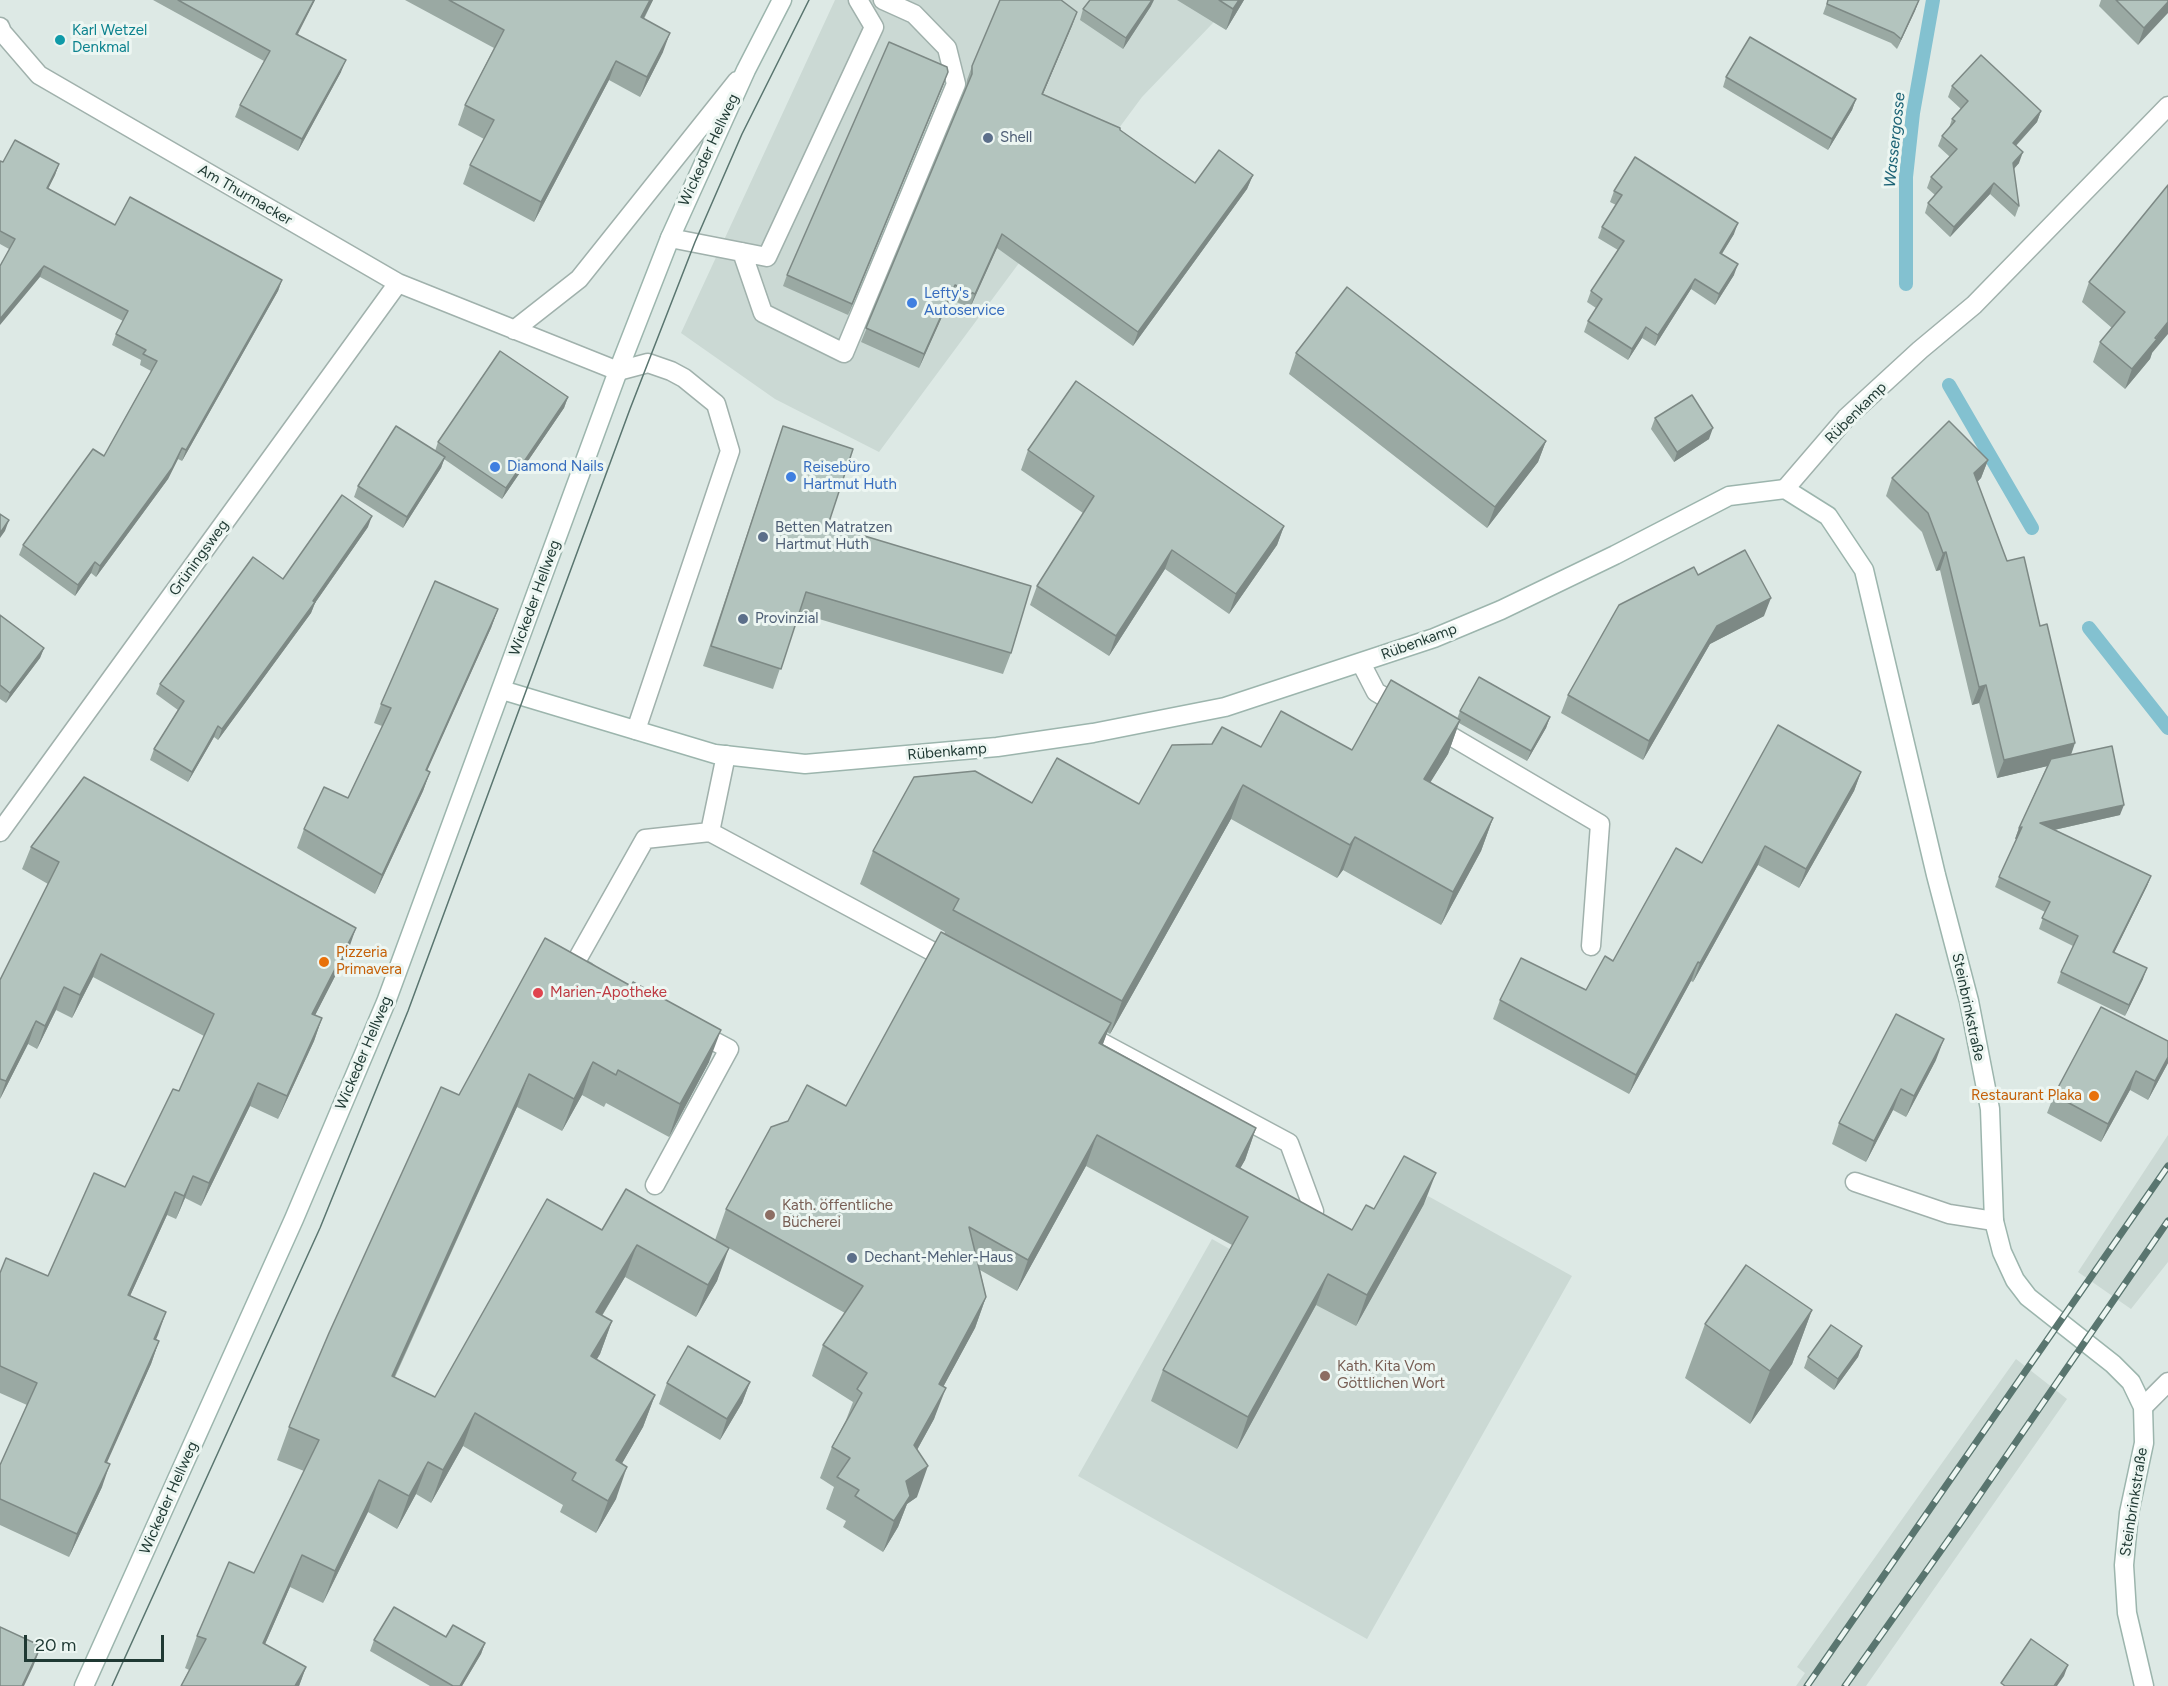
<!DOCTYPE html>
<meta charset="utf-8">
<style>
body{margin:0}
#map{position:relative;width:2168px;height:1686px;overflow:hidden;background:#dde9e5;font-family:Figtree,sans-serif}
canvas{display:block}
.scale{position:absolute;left:24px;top:1635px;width:140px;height:27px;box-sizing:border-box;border:3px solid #1f3933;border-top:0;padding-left:8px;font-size:18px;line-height:21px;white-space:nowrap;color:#1f3933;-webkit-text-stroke:4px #edf6f2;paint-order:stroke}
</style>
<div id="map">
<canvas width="2168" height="1686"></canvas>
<div class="scale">20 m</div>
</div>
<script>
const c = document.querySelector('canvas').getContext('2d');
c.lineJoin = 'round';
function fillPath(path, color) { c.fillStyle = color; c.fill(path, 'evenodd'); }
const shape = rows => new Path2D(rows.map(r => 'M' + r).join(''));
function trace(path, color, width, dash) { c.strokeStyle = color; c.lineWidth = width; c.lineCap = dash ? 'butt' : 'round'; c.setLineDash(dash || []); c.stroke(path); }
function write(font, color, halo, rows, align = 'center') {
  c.font = font + ' Figtree,sans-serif'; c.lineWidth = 6; c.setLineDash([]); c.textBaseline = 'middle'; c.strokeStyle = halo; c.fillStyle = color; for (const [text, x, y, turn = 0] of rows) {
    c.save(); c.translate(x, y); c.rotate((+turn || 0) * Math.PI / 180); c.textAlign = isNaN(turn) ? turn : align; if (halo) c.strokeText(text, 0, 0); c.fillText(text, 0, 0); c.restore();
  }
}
const built = shape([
 [835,0,1235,0,1142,97,879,452,775,399,681,333],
 [2168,1135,2168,1262,2131,1309,2078,1272],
 [1428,1196,1572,1276,1367,1639,1078,1476,1212,1239,1235,1252,1354,1236,1394,1258],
 [2016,1359,2067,1399,1866,1686,1796,1686,1805,1673,1797,1667]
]);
const stream = shape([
 [1906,284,1906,177,1913,113,1933,0],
 [1949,385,2032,528],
 [2089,628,2168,728]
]);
const lane = shape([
 [670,238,767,257,874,27,858,0],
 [742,252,763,313,844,353,956,84,947,48,914,14,883,0],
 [1361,663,1376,692,1403,708],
 [1432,725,1600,824,1591,946],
 [726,755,710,832,952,962],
 [587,972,574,965,645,839,710,832],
 [1082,1032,1289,1143,1314,1211],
 [1855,1182,1949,1214,1994,1221],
 [655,1185,729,1049,695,1031]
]);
const street = shape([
 [0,27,2,32,39,75,398,283,618,371,648,363,671,371,684,378,716,404,730,451,636,730],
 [514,330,579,279,737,81],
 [1785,489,1846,418,1920,350,1974,305,2168,106],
 [0,832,398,283],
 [2143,1407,2168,1382]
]);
const secondary = shape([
 [502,690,715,754,805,764,997,747,1093,733,1225,707,1434,638,1501,610,1615,555,1729,496,1785,489,1828,516,1864,570,1936,875,1969,1001,1990,1109,1994,1221,2002,1252,2015,1280,2028,1297,2113,1364,2131,1382,2143,1407,2144,1443,2129,1513,2124,1565,2127,1613,2144,1686],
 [84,1686,294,1219,386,1002,618,371,670,238,746,70,782,0]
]);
const tram = shape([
 [112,1686,320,1228,408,1011,630,409,695,242,742,134,809,0]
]);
const rail = shape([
 [1807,1686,2168,1166],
 [1845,1686,1959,1525,2168,1221]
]);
const wall = shape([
 [153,0,315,0,298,34,341,72,298,151,235,117,240,105,264,61],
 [405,0,653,0,644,19,663,52,640,97,609,80,534,222,463,184,470,165,484,139,458,125,465,105,494,48],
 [1177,0,1244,0,1226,30],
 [1828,0,1919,0,1897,49,1891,43,1823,14],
 [2101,0,2168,0,2138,45,2099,6],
 [1151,6,1123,49,1080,20,1083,9],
 [1077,12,1043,94,1120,130,1195,183,1253,175,1247,189,1133,346,997,248,970,308,950,299,919,368,861,342,966,87,967,80,972,66],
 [1726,77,1856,99,1852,110,1828,150,1723,87],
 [944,83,848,315,783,286,787,275],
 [1952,86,2041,111,2037,122,2016,146,2019,163,2014,169,2019,206,2015,217,1990,194,1950,237,1925,213,1928,203,1935,195,1927,188,1931,177,1950,157,1938,146,1942,136,1949,128,1952,119,1961,109,1948,97],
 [0,161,3,162,59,164,55,175,48,189,115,225,282,280,278,291,182,461,178,459,168,479,96,577,91,573,75,596,19,555,23,545,104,456,151,371,140,365,141,360,112,345,116,334,123,321,40,277,9,249,0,244],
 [2168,185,2152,353,2150,359,2125,389,2093,362,2100,342,2112,328,2082,302,2089,282],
 [1614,191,1734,234,1722,254,1734,275,1715,305,1691,289,1655,346,1642,338,1628,360,1584,332,1588,321,1596,308,1587,302,1591,291,1618,250,1598,238,1602,227,1616,205,1610,202],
 [1296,353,1546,441,1538,462,1487,528,1289,374],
 [568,397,564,408,502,499,444,459,441,468,403,528,354,497,358,486,435,451,438,442],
 [1655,418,1709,439,1674,462,1651,429],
 [783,426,828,525,1011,653,1003,674,799,613,773,689,703,666],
 [1028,450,1284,526,1277,545,1229,614,1165,569,1109,656,1030,605,1037,586,1083,513,1021,470],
 [1988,460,1981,478,1977,482,2071,754,2120,815,2054,830,2151,876,2147,886,2114,953,2143,979,2125,1016,2057,983,2061,972,2073,946,2039,929,2045,912,1995,887,1999,877,2017,838,2015,839,2019,828,2047,766,1997,778,1979,703,1972,705,1940,570,1936,571,1922,532,1886,496,1892,478],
 [368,527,315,603,311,613,218,740,214,737,188,782,150,760,154,749,178,710,156,694,160,684,283,579],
 [1698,575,1764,616,1710,644,1643,760,1561,713,1568,695],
 [498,609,491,628,427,770,430,772,423,791,375,894,297,848,304,829,348,798,382,726,374,723,381,704],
 [0,615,44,648,40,658,6,703,0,699],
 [1460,711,1550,717,1546,728,1527,761,1459,723,1448,754,1430,782,1493,818,1481,851,1441,925,1343,870,1337,878,1231,819,1110,1034,1107,1032,1103,1044,1256,1128,1245,1160,1240,1168,1352,1230,1374,1209,1424,1204,1356,1326,1316,1305,1237,1449,1151,1401,1163,1370,1232,1245,1086,1166,1017,1291,980,1270,986,1297,975,1328,943,1387,934,1419,917,1450,917,1497,907,1504,898,1527,883,1552,843,1527,846,1521,826,1509,834,1487,820,1478,832,1447,846,1420,853,1402,812,1376,823,1345,845,1313,727,1247,717,1281,696,1317,625,1277,602,1316,612,1321,600,1354,596,1360,655,1395,643,1427,622,1463,616,1499,596,1533,560,1512,563,1505,463,1446,431,1503,416,1494,397,1529,368,1512,323,1603,290,1587,265,1644,306,1667,299,1686,181,1686,189,1670,185,1668,197,1636,254,1573,304,1471,277,1460,289,1427,459,1095,545,938,709,1062,669,1137,606,1103,604,1107,582,1095,562,1131,517,1107,395,1377,435,1397,602,1230,715,1240,726,1209,846,1106,945,932,860,884,873,851,1032,803,1139,804,1261,747,1352,750,1457,719],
 [1861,772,1854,791,1799,888,1758,865,1693,982,1691,981,1629,1094,1493,1019,1500,1000,1586,990,1702,863],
 [31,847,348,951,315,1015,322,1018,314,1041,278,1119,250,1106,201,1206,185,1198,176,1219,167,1215,130,1296,156,1339,159,1341,151,1364,106,1463,102,1487,69,1557,0,1525,0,1465,27,1405,0,1393,0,1273,48,1276,125,1187,179,1091,204,1036,93,977,72,1018,56,1010,37,1049,28,1044,0,1099,0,980,48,884,22,869],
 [2101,1007,2168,1063,2148,1100,2130,1090,2101,1142,2047,1113,2054,1095],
 [1936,1060,1906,1117,1893,1110,1866,1162,1832,1144,1839,1123],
 [1812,1310,1792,1364,1750,1424,1685,1378,1705,1324],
 [1862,1346,1858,1357,1834,1390,1804,1368,1808,1357],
 [750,1382,742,1403,720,1440,659,1404,667,1383],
 [446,1637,485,1643,481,1654,462,1686,430,1686,370,1651,374,1640]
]);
const shadedWall = shape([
 [314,0,315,0,292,45,296,34],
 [650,0,653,0,634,37,641,17],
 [1152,0,1154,0,1151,6,1123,49,1126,38],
 [1239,0,1244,0,1226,30,1233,9],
 [1919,0,1915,11,1897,49,1901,39],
 [2168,2,2168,13,2138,45,2144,28],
 [1077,12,1072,26,1037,108,1042,94],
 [670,33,663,52,640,97,647,77],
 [346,60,341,72,298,151,302,139],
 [616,61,609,80,534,222,541,202],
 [948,72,944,83,848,315,852,304],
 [1856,99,1852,110,1828,150,1832,139],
 [2041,111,2037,122,2009,153,2013,143],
 [2023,152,2019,163,2009,174,2013,163],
 [59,164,55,175,43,199,47,188],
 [1253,175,1247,189,1133,346,1138,332],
 [1994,183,1990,194,1950,237,1954,227],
 [1738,223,1734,234,1716,263,1720,253],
 [1002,234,997,248,970,308,975,294],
 [1738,264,1734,275,1715,305,1719,294],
 [44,266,40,277,0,325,0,319],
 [1695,279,1691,289,1655,346,1658,335],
 [282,280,278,291,182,461,186,450],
 [955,285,950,299,919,368,924,354],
 [2168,322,2168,334,2152,353,2150,359,2125,389,2132,369],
 [1646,327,1642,338,1628,360,1632,349],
 [568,397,564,408,502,499,506,488],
 [1713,428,1709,439,1674,462,1677,452],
 [1546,441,1538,462,1487,528,1495,507],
 [182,448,178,459,168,479,96,577,100,566],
 [445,457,441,468,403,528,407,517],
 [1988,460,1981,478,1968,492,1974,473],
 [372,516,368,527,315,603,311,613,218,740,222,729],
 [9,520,5,531,0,538,0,533],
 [1284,526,1277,545,1229,614,1236,594],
 [1172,550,1165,569,1109,656,1116,636],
 [1946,552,1940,570,1936,571,1943,553],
 [95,562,91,573,75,596,78,585],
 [1771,598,1764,616,1710,644,1643,760,1649,741,1717,626],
 [498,609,491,628,419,789,426,770],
 [44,648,40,658,6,703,10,693],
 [1986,685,1979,703,1972,705,1979,687],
 [1550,717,1546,728,1527,761,1531,751],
 [1460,720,1448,754,1412,812,1424,779],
 [218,726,214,737,188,782,192,772],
 [2075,743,2069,761,1997,778,2004,760],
 [430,772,423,791,375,894,382,875],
 [1861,772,1854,791,1799,888,1806,869],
 [1243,785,1231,819,1110,1034,1122,1001],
 [2124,805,2120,815,2036,834,2040,823],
 [1493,818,1481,851,1441,925,1453,892],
 [2022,827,2018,838,2015,839,2019,828],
 [1355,837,1343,870,1337,878,1350,845],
 [1765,846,1758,865,1693,982,1700,963],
 [2151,876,2147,886,2109,963,2113,952],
 [356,928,348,951,304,1037,312,1014],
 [101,954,93,977,72,1018,80,995],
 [1698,962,1691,981,1629,1094,1636,1075],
 [2147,968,2143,979,2125,1016,2129,1005],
 [64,987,56,1010,37,1049,45,1026],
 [322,1018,314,1041,278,1119,287,1096],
 [36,1021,28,1044,0,1099,6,1081],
 [1111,1023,1099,1054,1099,1043],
 [721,1030,709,1062,669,1137,680,1104],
 [1944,1039,1936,1060,1906,1117,1914,1096],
 [2168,1057,2168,1063,2148,1100,2155,1081],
 [593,1062,582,1095,562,1131,574,1099],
 [2136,1071,2130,1090,2101,1142,2108,1124],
 [529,1074,517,1107,380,1408,392,1376],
 [258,1083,250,1106,201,1206,209,1183],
 [1901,1089,1893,1110,1866,1162,1874,1141],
 [1256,1128,1245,1160,1224,1197,1236,1166],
 [1097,1135,1086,1166,1017,1291,1028,1260],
 [1436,1173,1424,1204,1356,1326,1367,1295],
 [193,1176,185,1198,176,1219,184,1196],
 [175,1192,167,1215,120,1318,128,1295],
 [637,1245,625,1277,584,1345,596,1312],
 [729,1248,717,1281,696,1317,708,1285],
 [1328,1274,1316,1305,1237,1449,1248,1417],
 [986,1297,975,1328,928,1415,939,1384],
 [1812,1310,1792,1364,1750,1424,1770,1371],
 [166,1312,158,1335,146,1362,154,1339],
 [612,1321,600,1354,579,1389,591,1356],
 [159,1341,151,1364,97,1485,105,1462],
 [1862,1346,1858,1357,1834,1390,1838,1379],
 [750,1382,742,1403,720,1440,727,1419],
 [946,1388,934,1419,902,1477,914,1445],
 [655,1395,643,1427,605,1493,616,1460],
 [475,1413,463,1446,431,1503,443,1470],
 [428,1462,416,1494,397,1529,409,1496],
 [110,1464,102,1487,69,1557,77,1534],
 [928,1466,917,1497,907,1504,898,1527,883,1552,894,1521,906,1481],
 [627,1467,616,1499,596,1533,608,1501],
 [379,1480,368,1512,323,1603,335,1571],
 [302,1555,290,1587,251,1676,263,1643],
 [485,1643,481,1654,462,1686,460,1686],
 [41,1646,33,1667,24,1686,22,1686],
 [2068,1665,2064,1676,2057,1686,2054,1686],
 [306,1667,299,1686,295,1686]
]);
const building = shape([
 [178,0,314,0,296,34,346,60,302,139,240,105,270,51,178,0],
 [449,0,650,0,641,17,670,33,647,77,616,61,541,202,470,165,494,120,465,105,504,30,449,0],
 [1000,0,1061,0,1077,12,1042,94,1120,128,1120,130,1195,183,1219,150,1253,175,1138,332,1002,234,975,294,955,285,924,354,866,328,972,74,972,66,1000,0],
 [1090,0,1152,0,1126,38,1083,9,1090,0],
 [1219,0,1239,0,1233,9,1219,0],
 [1828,0,1919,0,1901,39,1894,33,1827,4,1828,0],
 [2116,0,2168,0,2168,2,2144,28,2116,0],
 [1750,37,1856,99,1832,139,1726,77,1750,37],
 [889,42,947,67,948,72,852,304,787,275,889,42],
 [1981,55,2041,111,2013,143,2023,152,2013,163,2019,206,1994,183,1954,227,1928,203,1942,187,1931,177,1957,149,1942,136,1955,121,1952,119,1968,101,1952,86,1981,55],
 [15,140,59,164,47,188,115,225,130,197,282,280,186,450,182,448,172,468,100,566,95,562,78,585,23,545,93,449,104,456,157,361,143,354,146,350,116,334,128,311,44,266,0,319,0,266,15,239,0,231,0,161,3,162,15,140],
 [1635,157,1738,223,1720,253,1738,264,1719,294,1695,279,1658,335,1646,327,1632,349,1588,321,1602,299,1591,291,1624,241,1602,227,1622,195,1614,191,1635,157],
 [2168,185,2168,322,2155,338,2157,339,2132,369,2100,342,2125,312,2089,282,2168,185],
 [1347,287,1546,441,1495,507,1296,353,1347,287],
 [500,351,568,397,506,488,438,442,500,351],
 [1076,381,1284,526,1236,594,1172,550,1116,636,1037,586,1094,496,1028,450,1076,381],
 [1692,395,1713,428,1677,452,1655,418,1692,395],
 [1949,421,1988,460,1974,473,2007,561,2024,557,2040,626,2047,624,2075,743,2004,760,1986,685,1979,687,1946,552,1943,553,1928,513,1892,478,1949,421],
 [396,426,445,457,407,517,358,486,396,426],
 [783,426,853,449,828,525,1031,586,1011,653,806,592,781,669,711,646,783,426],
 [342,495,372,516,313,601,315,602,222,729,218,726,192,772,154,749,184,701,160,684,253,557,283,579,342,495],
 [0,514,9,520,0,533,0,514],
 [1745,550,1771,598,1717,626,1649,741,1568,695,1619,605,1694,567,1698,575,1745,550],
 [435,581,498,609,426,770,430,772,382,875,304,829,324,787,348,798,391,708,381,704,435,581],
 [0,615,44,648,10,693,0,685,0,615],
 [1479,677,1550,717,1531,751,1460,711,1479,677],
 [1391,680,1460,720,1424,779,1493,818,1453,892,1355,837,1350,845,1243,785,1122,1001,953,910,959,899,873,851,914,777,975,771,1032,803,1057,758,1139,804,1172,745,1212,744,1222,727,1261,747,1281,711,1352,750,1391,680],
 [1778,725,1861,772,1806,869,1765,846,1700,963,1698,962,1636,1075,1500,1000,1521,958,1586,990,1605,956,1613,961,1676,848,1702,863,1778,725],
 [2112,746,2124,805,2040,823,2151,876,2113,952,2147,968,2129,1005,2061,972,2078,936,2042,918,2050,902,1999,877,2022,827,2019,828,2051,759,2112,746],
 [84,777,356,928,312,1014,322,1018,287,1096,258,1083,209,1183,193,1176,184,1196,175,1192,128,1295,166,1312,154,1339,159,1341,105,1462,110,1464,77,1534,0,1499,0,1465,37,1383,0,1366,0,1273,6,1258,48,1276,94,1173,125,1187,173,1089,179,1091,214,1014,101,954,80,995,64,987,45,1026,36,1021,6,1081,0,1079,0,980,59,862,31,847,84,777],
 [941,932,1111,1023,1099,1043,1256,1128,1236,1166,1352,1230,1366,1205,1374,1209,1404,1156,1436,1173,1367,1295,1328,1274,1248,1417,1163,1370,1248,1217,1097,1135,1028,1260,969,1227,986,1297,939,1384,946,1388,914,1445,928,1466,906,1481,910,1496,894,1521,855,1496,859,1490,837,1477,850,1458,832,1447,862,1393,857,1389,867,1373,823,1345,863,1286,726,1209,771,1127,788,1121,807,1085,846,1106,941,932],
 [545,938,631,986,633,982,721,1030,680,1104,618,1070,616,1075,593,1062,574,1099,529,1074,392,1376,435,1397,547,1199,602,1230,626,1189,729,1248,708,1285,637,1245,596,1312,612,1321,591,1356,655,1395,616,1460,627,1467,608,1501,572,1480,576,1473,475,1413,443,1470,428,1462,409,1496,379,1480,335,1571,302,1555,263,1643,306,1667,295,1686,181,1686,206,1639,197,1636,229,1562,254,1573,319,1440,289,1427,329,1333,441,1087,459,1095,545,938],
 [2101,1007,2168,1041,2168,1057,2155,1081,2136,1071,2108,1124,2054,1095,2101,1007],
 [1896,1014,1944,1039,1914,1096,1901,1089,1874,1141,1839,1123,1896,1014],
 [1746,1265,1812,1310,1770,1371,1705,1324,1746,1265],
 [1831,1325,1862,1346,1838,1379,1808,1357,1831,1325],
 [688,1346,750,1382,727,1419,667,1383,688,1346],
 [394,1607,446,1637,453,1625,485,1643,460,1686,453,1686,374,1640,394,1607],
 [0,1627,41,1646,22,1686,0,1686,0,1627],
 [2031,1639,2068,1665,2054,1686,2005,1686,2001,1683,2031,1639]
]);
const markers = [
 [60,40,6,"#0f9aa8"],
 [988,138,6,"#5c6f8a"],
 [912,303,6,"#3f7fe0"],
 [495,467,6,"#3f7fe0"],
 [791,477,6,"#3f7fe0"],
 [763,537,6,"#5c6f8a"],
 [743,619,6,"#5c6f8a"],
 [324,962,6,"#e8710a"],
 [538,993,6,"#e0444e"],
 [2094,1096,6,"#e8710a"],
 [770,1215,6,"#8d6e63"],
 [852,1258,6,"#5c6f8a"],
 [1325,1376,6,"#8d6e63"]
];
const cultureNames = [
 ["Karl Wetzel",72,31],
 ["Denkmal",72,48]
];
const serviceNames = [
 ["Shell",1000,138],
 ["Betten Matratzen",775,528],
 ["Hartmut Huth",775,545],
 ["Provinzial",755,619],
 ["Dechant-Mehler-Haus",864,1258]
];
const streetNames = [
 ["Wickeder Hellweg",709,150,-65],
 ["Am Thurmacker",245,195,30],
 ["Rübenkamp",1856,413,-45],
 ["Grüningsweg",199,558,-54],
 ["Wickeder Hellweg",535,598,-70],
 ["Rübenkamp",1419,642,-20],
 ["Rübenkamp",947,752,-5],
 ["Steinbrinkstraße",1968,1007,78],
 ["Wickeder Hellweg",364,1053,-67],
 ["Wickeder Hellweg",169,1498,-66],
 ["Steinbrinkstraße",2134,1502,-81]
];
const shopNames = [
 ["Lefty's",924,294],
 ["Autoservice",924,311],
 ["Diamond Nails",507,467],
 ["Reisebüro",803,468],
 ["Hartmut Huth",803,485]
];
const foodNames = [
 ["Pizzeria",336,953],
 ["Primavera",336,970],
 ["Restaurant Plaka",2082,1096,"right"]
];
const healthNames = [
 ["Marien-Apotheke",550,993]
];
const educationNames = [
 ["Kath. öffentliche",782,1206],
 ["Bücherei",782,1223],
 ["Kath. Kita Vom",1337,1367],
 ["Göttlichen Wort",1337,1384]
];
const waterNames = [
 ["Wassergosse",1895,140,-84]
];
fillPath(built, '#cbd9d4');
trace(stream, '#83c1d0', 14);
trace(lane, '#a0b1ac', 21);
trace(street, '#a0b1ac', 21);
trace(secondary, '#9cb5ad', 21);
trace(lane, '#fff', 18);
trace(street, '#fff', 18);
trace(secondary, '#fff', 18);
trace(tram, '#59756f', 1.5);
trace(rail, '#59756f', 7);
trace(rail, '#edf6f2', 4.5, [14]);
fillPath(wall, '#9aa9a3');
fillPath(shadedWall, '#7d8985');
fillPath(building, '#b3c4be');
trace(building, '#7d8985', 1.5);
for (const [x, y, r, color] of markers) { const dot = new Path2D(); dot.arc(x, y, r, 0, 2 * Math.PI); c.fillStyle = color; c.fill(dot); trace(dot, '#edf6f2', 2); }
write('15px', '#0d838f', '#edf6f2', cultureNames, 'left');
write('15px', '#4e5e75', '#edf6f2', serviceNames, 'left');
write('15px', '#1f3933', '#edf6f2', streetNames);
write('15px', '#366cbe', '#edf6f2', shopNames, 'left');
write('15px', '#c56008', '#edf6f2', foodNames, 'left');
write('15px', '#be3a42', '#edf6f2', healthNames, 'left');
write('15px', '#785e54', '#edf6f2', educationNames, 'left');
write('italic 16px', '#196174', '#edf6f2', waterNames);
</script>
